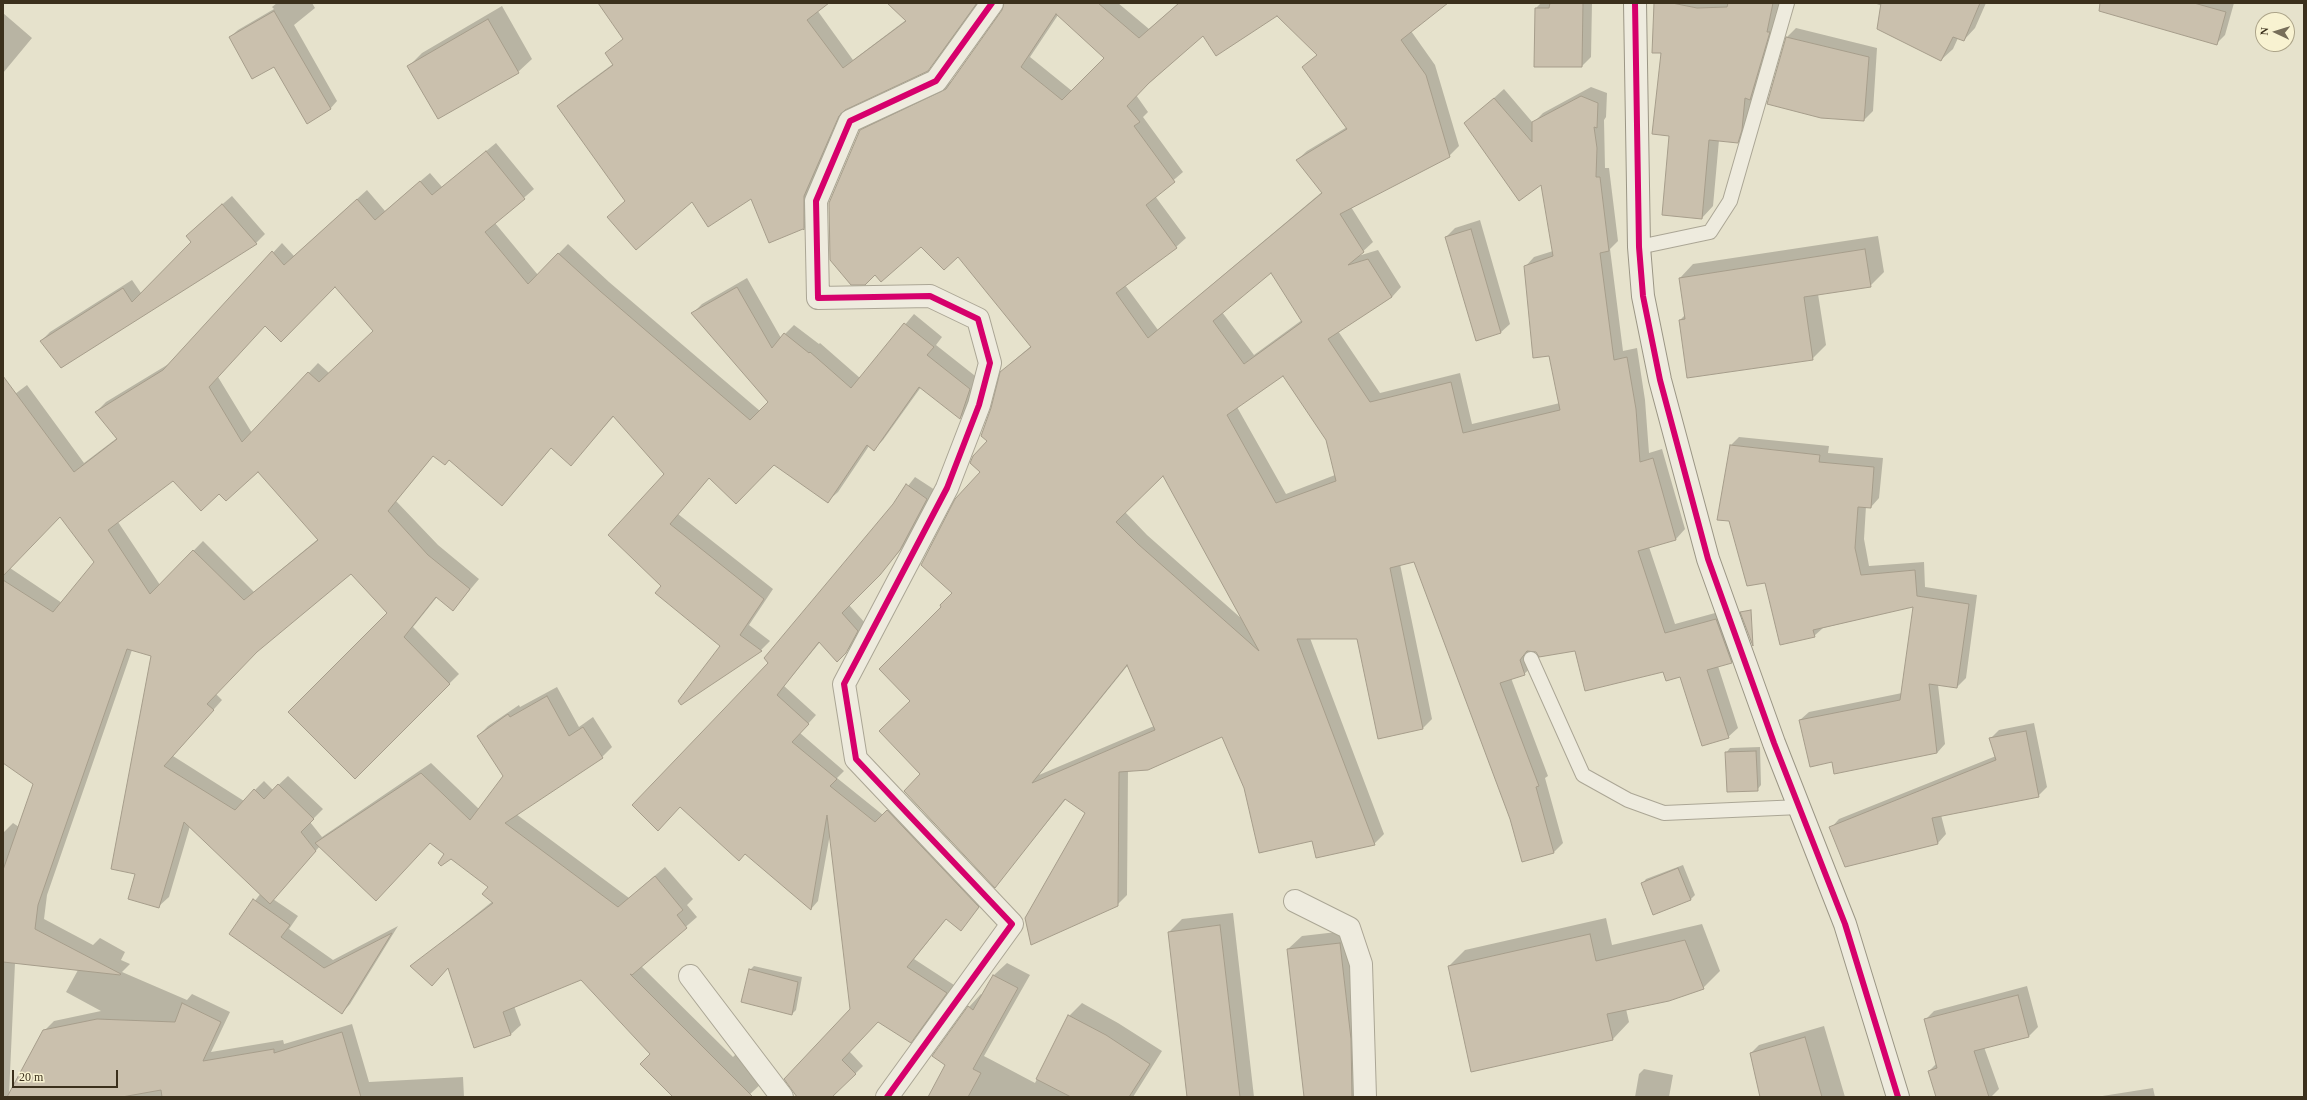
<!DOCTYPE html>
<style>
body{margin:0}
#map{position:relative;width:2307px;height:1100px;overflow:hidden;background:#e6e2cc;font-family:Georgia,serif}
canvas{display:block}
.frame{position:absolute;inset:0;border:4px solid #3b301c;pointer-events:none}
.north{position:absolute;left:2255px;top:12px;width:40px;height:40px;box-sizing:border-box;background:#f8f2d1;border:1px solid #aca489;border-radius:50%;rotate:274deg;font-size:11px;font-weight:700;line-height:16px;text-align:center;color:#3b301c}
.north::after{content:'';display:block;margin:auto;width:14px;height:18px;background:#776e5a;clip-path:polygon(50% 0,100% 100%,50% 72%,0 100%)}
.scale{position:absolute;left:12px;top:1070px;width:106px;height:18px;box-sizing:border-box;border:2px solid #3b301c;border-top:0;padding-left:5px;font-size:12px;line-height:14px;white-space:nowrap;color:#3b301c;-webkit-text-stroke:3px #f8f2d1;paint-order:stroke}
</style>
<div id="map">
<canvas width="2307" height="1100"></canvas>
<div class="frame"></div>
<div class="north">N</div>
<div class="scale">20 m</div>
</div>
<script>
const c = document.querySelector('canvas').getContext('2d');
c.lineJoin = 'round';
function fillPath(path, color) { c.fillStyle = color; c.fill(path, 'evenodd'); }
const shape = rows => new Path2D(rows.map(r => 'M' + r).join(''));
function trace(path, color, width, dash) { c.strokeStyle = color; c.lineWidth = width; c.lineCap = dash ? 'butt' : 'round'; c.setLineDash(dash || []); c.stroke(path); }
const shadow = shape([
 [277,3,312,3,315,8,294,25,337,101,330,109,275,65,230,37,238,30,274,9,272,7],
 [603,3,817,3,817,10,853,60,906,20,896,3,978,3,937,60,927,70,847,108,813,186,813,220,804,229,751,197,692,200,608,217,626,200,558,106,568,97,613,64,607,53,624,38],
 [1005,3,1118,3,1149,29,1179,3,1446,3,1411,31,1435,65,1459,146,1449,156,1351,207,1373,242,1358,256,1378,250,1401,287,1392,297,1338,331,1380,393,1460,373,1472,424,1560,403,1550,355,1525,267,1534,257,1553,251,1542,183,1466,123,1504,89,1533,123,1543,113,1591,87,1607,93,1606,117,1604,120,1605,168,1609,168,1618,241,1610,249,1623,351,1637,348,1645,400,1649,453,1662,449,1685,529,1676,539,1649,547,1675,624,1726,610,1741,653,1731,662,1718,666,1738,728,1728,737,1681,676,1576,649,1530,651,1534,665,1524,674,1511,678,1548,776,1545,778,1563,843,1554,852,1511,819,1414,560,1400,564,1432,719,1423,728,1379,738,1358,638,1310,638,1384,834,1374,844,1313,840,1245,788,1223,736,1128,770,1127,895,1117,905,1087,813,1066,799,995,886,921,774,912,700,943,607,953,593,988,440,1011,363,1031,346,860,131,870,121,952,81,1003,11],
 [1058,15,1105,58,1072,91,1030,57],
 [1277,15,1318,54,1303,67,1347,127,1307,151,1297,160,1322,192,1158,330,1125,285,1176,247,1186,238,1155,196,1183,172,1143,117,1148,112,1136,95,1203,35],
 [1271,272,1302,320,1254,355,1222,312],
 [1284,375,1327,439,1335,475,1286,494,1237,407],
 [1163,475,1242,619,1147,535,1125,512],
 [1128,665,1154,726,1039,775],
 [1541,3,1592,3,1591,57,1582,66,1535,66,1536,8],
 [1655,3,1782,3,1749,131,1737,142,1719,140,1713,206,1702,218,1670,135],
 [1874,3,1986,3,1975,28,1964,40,1958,38,1953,49,1941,60,1882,6],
 [2142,3,2234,3,2225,35,2216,44],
 [502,6,532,59,518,72,409,66,422,53],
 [3,13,32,38,3,73],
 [1796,28,1877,48,1873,111,1864,120,1768,103,1787,37],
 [496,143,534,189,495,223,538,275,568,244,609,282,760,411,769,402,692,314,702,304,747,278,781,338,794,325,819,344,820,343,860,378,914,314,942,337,936,345,979,379,969,409,960,418,921,387,883,440,874,449,869,446,838,492,828,501,774,464,710,477,678,514,773,589,749,625,770,641,761,650,682,704,722,646,662,586,665,474,614,416,571,464,552,447,511,495,449,459,434,455,396,501,438,545,479,579,453,610,437,597,413,627,459,674,355,777,388,613,352,573,258,650,216,694,222,700,173,756,244,801,264,781,273,790,288,776,323,809,310,822,322,837,431,763,479,809,504,776,478,736,488,726,519,705,520,707,557,687,579,727,593,717,612,747,602,757,516,814,629,898,665,867,693,899,687,905,697,917,641,966,733,1057,738,1052,764,1081,747,1097,673,1097,652,1054,582,979,514,1006,521,1025,511,1034,448,967,412,966,493,901,489,887,430,842,320,846,273,899,298,916,289,929,333,960,398,926,350,1004,342,1013,230,933,261,893,190,826,169,897,159,906,136,873,152,655,132,650,47,895,44,919,93,945,100,938,125,952,121,960,130,964,122,972,187,1000,192,994,230,1012,211,1052,283,1040,284,1044,352,1024,369,1082,463,1077,464,1097,3,1097,3,840,4,832,13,823,19,827,34,784,3,762,3,403,27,385,84,463,117,438,96,412,106,402,172,362,282,243,294,256,367,190,385,211,430,173,442,187],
 [335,286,374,331,329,373,318,363,252,433,218,377,265,325],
 [258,471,318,539,254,592,203,541,160,585,118,522,173,479,219,493],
 [60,515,96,562,62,603,10,568],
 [15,963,78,970,66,992,101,1011,54,1021,44,1031,9,1095],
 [232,196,265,234,256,243,62,367,41,341,50,332,132,280,141,293,192,242,196,227],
 [1480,220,1510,324,1500,333,1446,237,1455,228],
 [1878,236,1884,272,1870,286,1818,294,1826,345,1812,359,1680,320,1686,314,1680,278,1693,264],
 [1739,437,1829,446,1828,453,1883,458,1879,498,1871,507,1866,506,1864,539,1869,566,1924,562,1925,587,1977,595,1966,678,1957,687,1938,685,1945,744,1937,753,1833,760,1800,720,1809,712,1902,693,1914,606,1823,628,1814,636,1730,446],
 [915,477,935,490,908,541,887,566,849,605,865,623,854,644,837,660,820,642,784,686,816,715,800,733,844,771,837,778,883,815,895,803,986,899,961,929,947,918,914,959,954,985,919,1034,911,1041,878,1020,849,1051,863,1066,855,1074,830,1097,799,1097,851,1009,830,834,818,901,811,909,770,663],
 [2034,723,2047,787,2038,796,1941,815,1946,834,1938,843,1846,866,1831,828,1839,819,1996,756,1991,738,1999,730],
 [1760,747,1761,785,1757,790,1726,753,1730,748],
 [1683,865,1695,895,1691,899,1642,884,1646,879],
 [1233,913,1254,1097,1188,1097,1169,932,1182,919],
 [1606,918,1612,945,1702,924,1720,971,1703,988,1626,1009,1629,1022,1613,1039,1449,966,1465,950],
 [1354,930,1371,1097,1305,1097,1288,949,1302,936],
 [1007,963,1030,975,984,1056,1035,1083,1069,1016,1082,1003,1118,1023,1162,1051,1133,1097,929,1097,946,1064,969,1007,981,994,983,995,994,975],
 [754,966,802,977,796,1010,792,1014,750,970],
 [2027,986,2038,1027,2029,1036,1984,1047,1999,1089,1991,1097,1937,1097,1929,1071,1936,1064,1925,1020,1934,1011],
 [1824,1026,1845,1097,1761,1097,1751,1053,1759,1045],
 [1644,1069,1673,1075,1669,1097,1635,1097,1639,1074],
 [2153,1088,2155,1097,2096,1097]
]);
const building = shape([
 [598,3,829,3,807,20,843,68,906,21,887,3,977,3,928,71,845,110,839,116,804,196,804,230,803,229,769,243,751,199,708,227,692,202,636,250,607,217,625,201,557,106,613,65,605,53,623,39,598,3],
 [1004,3,1098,3,1139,38,1179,3,1448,3,1401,40,1426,75,1450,157,1340,214,1364,252,1348,265,1368,259,1392,297,1328,339,1370,402,1451,382,1463,433,1560,410,1549,356,1533,358,1524,266,1553,256,1541,185,1519,201,1464,123,1494,98,1532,142,1532,122,1581,96,1598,103,1597,128,1594,127,1597,148,1596,177,1600,177,1609,251,1600,253,1614,360,1627,357,1636,409,1640,462,1653,458,1676,540,1638,551,1665,633,1716,619,1732,663,1707,670,1729,738,1702,746,1680,677,1666,681,1663,672,1585,691,1575,651,1539,657,1536,652,1527,651,1520,660,1525,675,1500,683,1539,786,1536,787,1554,853,1522,862,1510,819,1414,562,1390,568,1423,729,1378,739,1357,639,1297,639,1375,845,1316,858,1312,841,1259,853,1244,788,1222,737,1148,770,1119,772,1118,906,1031,945,1025,918,1085,813,1065,799,995,888,904,791,920,774,879,731,910,701,879,669,941,607,940,605,952,593,921,565,955,499,980,472,970,463,973,456,987,441,981,436,991,408,1000,372,1031,347,958,257,944,270,921,247,881,282,875,275,865,285,851,285,830,260,829,203,860,130,946,89,1002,10,1004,3],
 [1056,14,1104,58,1062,100,1021,67,1056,14],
 [1277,16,1317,55,1302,67,1347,129,1296,160,1322,193,1148,338,1116,293,1177,248,1146,205,1175,182,1134,126,1140,122,1127,106,1149,83,1203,36,1216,56,1277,16],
 [1271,273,1302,322,1244,364,1213,321,1271,273],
 [1283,376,1326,440,1336,481,1276,503,1227,415,1283,376],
 [1163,476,1259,651,1138,544,1116,522,1163,476],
 [1127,665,1155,730,1032,783,1127,665],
 [1550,3,1583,3,1582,67,1534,67,1535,8,1549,8,1550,3],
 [1654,3,1672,3,1697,8,1727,7,1728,3,1773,3,1767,32,1770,32,1750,100,1745,98,1742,130,1738,143,1709,140,1702,219,1662,215,1669,136,1652,134,1661,53,1652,53,1654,3],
 [1881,3,1980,3,1964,41,1953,37,1941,61,1877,29,1881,3],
 [2100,3,2194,3,2226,12,2217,45,2099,11,2100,3],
 [274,11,331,109,307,124,274,67,252,79,229,37,274,11],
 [488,19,519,73,438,119,407,66,488,19],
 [1786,37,1869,57,1864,121,1821,118,1767,104,1786,37],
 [486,151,525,199,485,232,528,284,558,253,600,291,750,420,768,402,691,313,737,287,772,348,784,333,809,353,810,352,851,388,904,323,934,347,927,355,970,389,960,419,919,387,874,451,867,445,828,503,774,465,736,504,709,478,670,524,764,599,740,635,762,651,681,705,678,701,720,646,655,593,661,586,608,535,664,474,613,416,571,466,551,448,502,506,449,460,445,465,433,456,388,511,428,555,470,589,453,611,436,597,404,637,450,684,355,779,288,712,387,613,351,574,257,652,207,704,214,710,164,766,235,810,254,789,264,799,278,784,314,819,301,832,316,851,270,904,184,822,159,908,128,899,135,874,111,869,151,656,127,649,38,905,35,929,121,974,120,975,3,962,3,870,33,784,3,763,3,580,53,612,94,562,60,517,3,576,3,376,74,472,117,439,95,412,163,370,272,251,284,265,357,199,375,220,420,181,432,195,486,151],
 [335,287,373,331,319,382,308,372,242,442,209,387,265,326,281,342,335,287],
 [258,472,318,540,244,600,193,550,150,594,108,530,173,481,201,511,219,494,226,501,258,472],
 [222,204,257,244,61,368,40,341,123,288,132,302,191,242,186,236,222,204],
 [1471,229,1501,333,1476,341,1445,237,1471,229],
 [1865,249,1871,287,1804,297,1813,360,1687,378,1679,320,1685,319,1679,278,1865,249],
 [1730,445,1820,455,1819,462,1874,467,1871,508,1858,507,1855,548,1861,575,1915,570,1917,596,1969,604,1957,688,1929,684,1937,753,1834,774,1832,762,1810,767,1799,720,1900,700,1913,607,1813,630,1815,637,1780,645,1765,583,1747,586,1729,521,1717,520,1730,445],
 [906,484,927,499,900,550,880,575,842,613,858,631,846,653,837,662,819,642,777,695,809,724,792,742,837,779,830,786,875,822,887,810,979,907,961,931,946,919,907,967,947,993,911,1043,878,1022,842,1060,856,1074,832,1097,797,1097,784,1079,850,1009,827,815,811,910,745,854,739,861,680,807,658,831,632,805,768,663,764,658,893,504,906,484],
 [1751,610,1753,646,1740,612,1751,610],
 [547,696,569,736,583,727,603,758,505,823,618,907,655,876,683,910,677,915,687,928,632,975,630,974,753,1097,673,1097,640,1064,650,1054,581,980,503,1012,511,1035,474,1048,448,968,432,986,410,966,493,903,482,894,488,887,451,859,441,866,438,863,444,854,430,843,376,901,315,843,421,773,470,820,503,776,477,736,508,714,510,717,547,696],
 [2026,731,2039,797,1932,818,1938,844,1845,867,1829,827,1996,760,1989,738,2026,731],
 [1756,751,1758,791,1727,792,1725,752,1756,751],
 [1678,868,1691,900,1653,915,1641,883,1678,868],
 [253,899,290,925,281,937,324,968,392,933,342,1014,229,934,253,899],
 [1220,925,1240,1097,1187,1097,1168,932,1220,925],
 [1590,934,1596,961,1685,940,1704,989,1669,1001,1607,1014,1613,1040,1471,1072,1448,966,1590,934],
 [1340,943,1351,1039,1352,1097,1304,1097,1287,949,1340,943],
 [749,969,798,982,792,1015,741,1002,749,969],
 [993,975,1018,988,973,1069,981,1073,968,1097,928,1097,945,1065,932,1056,968,1006,973,1010,993,975],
 [2018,995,2029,1037,1974,1051,1989,1097,1936,1097,1928,1071,1937,1068,1924,1019,2018,995],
 [182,1003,221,1022,203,1061,274,1049,274,1053,342,1032,361,1097,162,1097,161,1090,122,1097,7,1097,43,1030,97,1019,175,1022,182,1003],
 [1068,1015,1106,1035,1150,1064,1129,1097,1071,1097,1036,1079,1068,1015],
 [1805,1037,1822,1097,1760,1097,1750,1053,1805,1037]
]);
const lane = shape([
 [1639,247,1710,232,1730,201,1787,3],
 [1531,659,1583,775,1628,800,1664,813,1800,807]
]);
const street = shape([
 [1295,901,1349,928,1361,964,1365,1097],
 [690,976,782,1097],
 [887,1097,1012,924,856,759,844,684,947,488,979,405,990,363,978,319,930,296,818,298,816,201,850,121,936,81,992,3]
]);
const secondary = shape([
 [1635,3,1639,247,1643,296,1660,380,1708,559,1774,743,1845,924,1898,1097]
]);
const cycleway = shape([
 [1635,3,1639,247,1643,296,1660,380,1708,559,1774,743,1845,924,1898,1097],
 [887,1097,1012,924,856,759,844,684,947,488,979,405,990,363,978,319,930,296,818,298,816,201,850,121,936,81,992,3]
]);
fillPath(shadow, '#0003');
fillPath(building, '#cac0ad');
trace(building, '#a69d8b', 1);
trace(lane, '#aba695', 16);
trace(street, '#aba695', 24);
trace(secondary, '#9b9685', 24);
trace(lane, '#eeebde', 14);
trace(street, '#eeebde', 22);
trace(secondary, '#eeebde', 22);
trace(cycleway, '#d6006c', 6);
</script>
